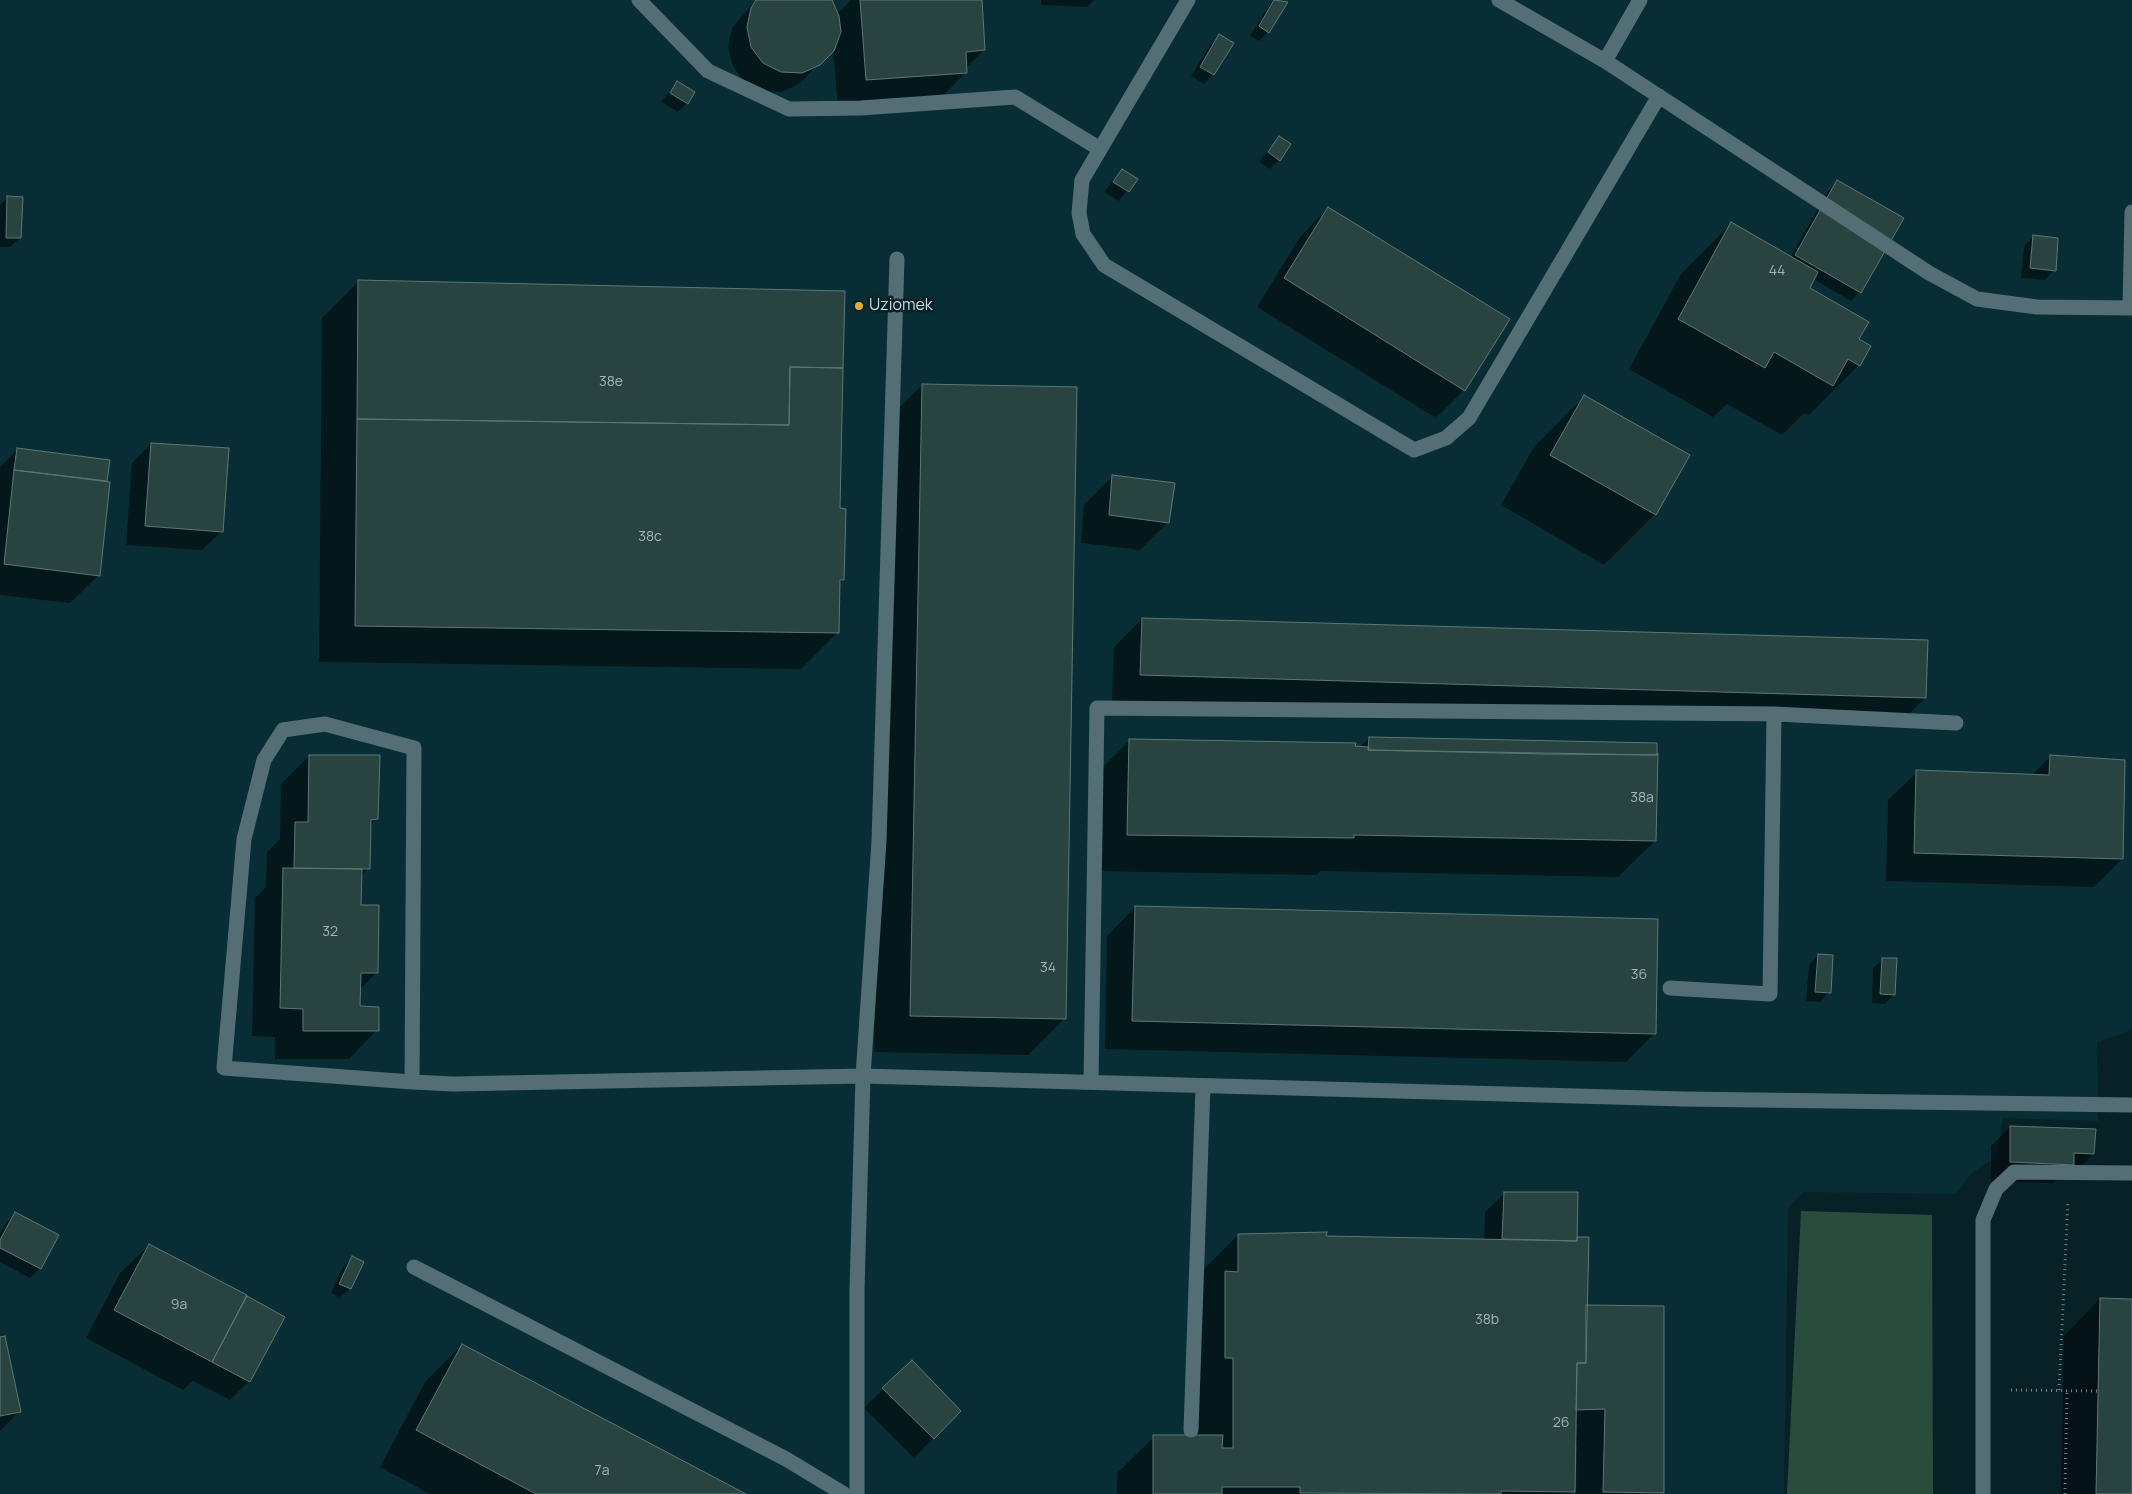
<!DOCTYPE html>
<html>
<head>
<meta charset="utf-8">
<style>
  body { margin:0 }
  canvas { display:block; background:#082127 }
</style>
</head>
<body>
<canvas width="2132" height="1494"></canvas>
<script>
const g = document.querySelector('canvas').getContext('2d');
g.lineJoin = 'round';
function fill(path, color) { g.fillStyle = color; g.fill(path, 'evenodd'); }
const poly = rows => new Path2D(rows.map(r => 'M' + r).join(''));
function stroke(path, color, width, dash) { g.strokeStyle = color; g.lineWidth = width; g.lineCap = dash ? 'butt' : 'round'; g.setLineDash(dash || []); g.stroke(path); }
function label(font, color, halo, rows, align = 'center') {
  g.font = font + ' Manrope,sans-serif'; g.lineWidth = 5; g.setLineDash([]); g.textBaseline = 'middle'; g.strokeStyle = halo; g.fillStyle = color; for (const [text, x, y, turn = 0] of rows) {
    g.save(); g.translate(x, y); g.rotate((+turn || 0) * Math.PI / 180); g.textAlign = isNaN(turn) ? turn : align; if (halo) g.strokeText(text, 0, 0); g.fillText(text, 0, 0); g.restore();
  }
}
fill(poly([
  [0,0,2132,0,2132,1030,2097,1042,2098,1121,2003,1118,1996,1160,1986,1163,1972,1173,1956,1194,1803,1192,1788,1208,1784,1494,0,1494]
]), '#092d35');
fill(poly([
  [1801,1211,1932,1215,1933,1494,1787,1494]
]), '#2a4c3d');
fill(poly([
  [756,0,830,0,837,14,851,0,981,0,984,50,966,68,966,72,938,101,838,108,833,49,799,84,781,92,762,91,744,82,733,66,728,47,732,28],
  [1041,0,1094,0,1087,7,1041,5],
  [1274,0,1286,3,1268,32,1259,41,1250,36,1268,7],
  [1220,36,1213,75,1204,84,1191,76,1210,45],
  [677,82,687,103,678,112,661,102],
  [1279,137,1279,160,1270,169,1259,162],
  [1122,170,1136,179,1119,201,1104,192],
  [1838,181,1860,292,1851,301,1813,279,1808,288,1858,339,1859,365,1809,415,1804,413,1782,435,1727,404,1713,417,1629,369,1681,274,1731,224,1790,258,1828,191],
  [8,197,20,238,10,247,0,247,0,205],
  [1328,208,1464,390,1436,418,1257,307,1300,237],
  [2033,237,2054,270,2045,280,2021,278,2024,246],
  [359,281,839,510,843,580,838,585,837,633,801,669,319,662,322,318],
  [922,385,1065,1018,1028,1055,874,1052,885,422],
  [1584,397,1688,456,1655,514,1604,565,1501,505,1534,447],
  [151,444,222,531,202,550,126,545,132,463],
  [17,450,106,481,99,575,70,603,0,595,0,467],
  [1113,476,1168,522,1140,550,1081,543,1084,505],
  [1142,619,1925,698,1897,726,1112,703,1114,647],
  [1369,738,1656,754,1654,756,1655,841,1618,877,1320,871,1317,875,1091,871,1093,777,1129,741,1359,748],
  [309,756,376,819,370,826,368,868,361,876,360,907,377,972,359,990,359,1007,377,1030,349,1059,275,1059,275,1037,252,1036,255,898,266,887,267,852,280,839,281,784],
  [2051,756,2122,859,2094,887,1886,881,1888,800,1917,772,2031,776],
  [1135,907,1655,1033,1626,1062,1105,1049,1107,936],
  [1818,955,1829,992,1820,1002,1806,1001,1809,965],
  [1883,959,1894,994,1885,1004,1872,1003,1873,968],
  [2010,1127,2093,1154,2074,1173,2064,1172,2053,1183,1991,1181,1991,1146],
  [1505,1193,1576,1240,1578,1238,1586,1306,1663,1492,1661,1494,1576,1494,1577,1446,1574,1446,1573,1492,1571,1494,1117,1494,1117,1473,1154,1437,1197,1437,1201,1272,1238,1235,1484,1240,1485,1212],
  [15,1213,40,1268,30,1278,0,1262,0,1233,6,1223],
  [149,1245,283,1317,249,1381,230,1400,193,1381,183,1390,86,1338,120,1273],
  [352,1258,350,1288,340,1298,331,1293,343,1267],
  [2100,1299,2132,1299,2132,1494,2061,1494,2064,1336],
  [0,1339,20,1411,0,1431],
  [462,1345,743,1494,430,1494,380,1467,425,1382],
  [912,1361,960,1411,914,1458,864,1408]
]), '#0007');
const building = poly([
  [756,0,832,0,839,16,841,32,834,51,820,65,802,73,781,72,763,63,751,47,747,27,751,8,756,0],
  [860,0,982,0,985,50,966,52,967,73,866,80,860,0],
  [1274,0,1288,2,1269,33,1259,26,1274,0],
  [1219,34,1234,43,1214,75,1200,67,1219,34],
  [677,81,695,92,688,104,670,93,677,81],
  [1279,136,1291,144,1280,161,1268,152,1279,136],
  [1122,169,1138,179,1129,192,1113,182,1122,169],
  [1837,180,1904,218,1861,293,1795,255,1837,180],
  [7,196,23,197,21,238,6,238,7,196],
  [1328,207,1510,319,1465,391,1284,278,1328,207],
  [1731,222,1818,272,1810,288,1869,322,1859,339,1871,346,1860,366,1848,359,1833,386,1774,352,1765,368,1678,319,1731,222],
  [2033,235,2058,238,2056,271,2030,268,2033,235],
  [358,280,845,291,843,368,790,367,789,425,357,419,358,280],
  [790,367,843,368,840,508,846,509,844,580,840,580,839,633,355,626,357,419,789,425,790,367],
  [922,384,1077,387,1066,1019,910,1016,922,384],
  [1584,395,1690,455,1656,515,1550,455,1584,395],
  [151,443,229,448,223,532,145,526,151,443],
  [17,448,110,460,107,481,14,470,17,448],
  [14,470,110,482,100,576,4,564,14,470],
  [1112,475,1175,483,1169,523,1109,515,1112,475],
  [1142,618,1928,640,1926,698,1140,675,1142,618],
  [1369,737,1657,743,1657,755,1368,750,1369,737],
  [1129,739,1356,743,1355,746,1369,747,1368,750,1547,754,1657,755,1658,753,1656,841,1354,835,1354,838,1127,835,1129,739],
  [309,755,380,755,378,819,371,820,370,869,294,868,295,822,308,822,309,755],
  [2050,755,2125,760,2123,859,1914,853,1916,770,2049,775,2050,755],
  [283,868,362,869,361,905,379,905,378,973,361,973,360,1006,379,1007,379,1031,303,1031,303,1009,280,1008,283,868],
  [1135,906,1658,919,1656,1034,1132,1021,1135,906],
  [1818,954,1833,955,1831,993,1815,992,1818,954],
  [1882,958,1897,958,1895,995,1880,994,1882,958],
  [2010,1126,2096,1129,2094,1154,2074,1153,2074,1165,2010,1162,2010,1126],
  [1504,1192,1578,1192,1577,1241,1502,1239,1504,1192],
  [15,1212,59,1235,41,1269,0,1248,0,1240,15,1212],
  [1327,1232,1326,1236,1577,1241,1577,1237,1589,1237,1586,1363,1577,1363,1575,1492,1501,1491,1501,1494,1300,1493,1300,1487,1222,1487,1222,1494,1153,1494,1153,1435,1223,1435,1222,1448,1233,1448,1233,1358,1225,1358,1225,1271,1238,1272,1238,1234,1327,1232],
  [149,1244,247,1295,212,1362,114,1310,149,1244],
  [352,1256,364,1262,351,1289,339,1284,352,1256],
  [247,1296,285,1317,250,1382,212,1362,247,1296],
  [2100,1298,2132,1299,2132,1494,2096,1494,2100,1298],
  [1586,1305,1664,1306,1664,1493,1603,1492,1605,1409,1576,1410,1577,1363,1586,1363,1586,1305],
  [5,1336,21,1412,0,1416,0,1337,5,1336],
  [462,1344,746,1494,536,1494,416,1430,462,1344],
  [912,1360,961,1411,934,1439,882,1388,912,1360]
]);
fill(building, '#294341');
stroke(building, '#5c7876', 1);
stroke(poly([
  [2011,1390,2098,1391],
  [2059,1390,2068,1201],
  [2065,1494,2067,1390]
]), '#6d8186', 3, [1, 4]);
stroke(poly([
  [639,0,708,71,789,109,861,108,1015,97,1100,149],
  [1188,0,1082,180,1079,213,1083,234,1104,265,1414,450,1446,438,1469,418,1659,96],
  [1499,0,1605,61,1929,273,1977,299,2037,307,2132,308],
  [1605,61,1640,0],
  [2130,308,2132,212],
  [1670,988,1770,994,1774,714],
  [412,1082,414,748,325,724,283,730,264,760,244,839,224,1068,412,1082,453,1084,863,1076,1683,1099,2132,1105],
  [1091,1082,1097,708,1774,714,1956,723],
  [414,1267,786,1459,844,1494],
  [1191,1430,1203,1086],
  [857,1494,857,1290,863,1076,879,841,897,259],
  [1983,1494,1983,1220,1996,1189,2014,1172,2132,1173]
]), '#546e75', 15);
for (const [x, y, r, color] of [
  [859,306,5,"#e0b034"]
]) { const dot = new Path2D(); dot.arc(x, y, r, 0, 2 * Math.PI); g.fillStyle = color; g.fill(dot); stroke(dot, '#082127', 2); }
label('14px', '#a3b4b7', null, [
  ["44",1777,271],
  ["38e",611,382],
  ["38c",650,537],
  ["38a",1642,798],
  ["32",330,932],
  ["34",1048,968],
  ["36",1639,975],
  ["9a",179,1305],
  ["38b",1487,1320],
  ["26",1561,1423],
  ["7a",602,1471]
]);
label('16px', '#ccdade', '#082127', [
  ["Uziomek",869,306]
], 'left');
</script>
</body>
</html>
